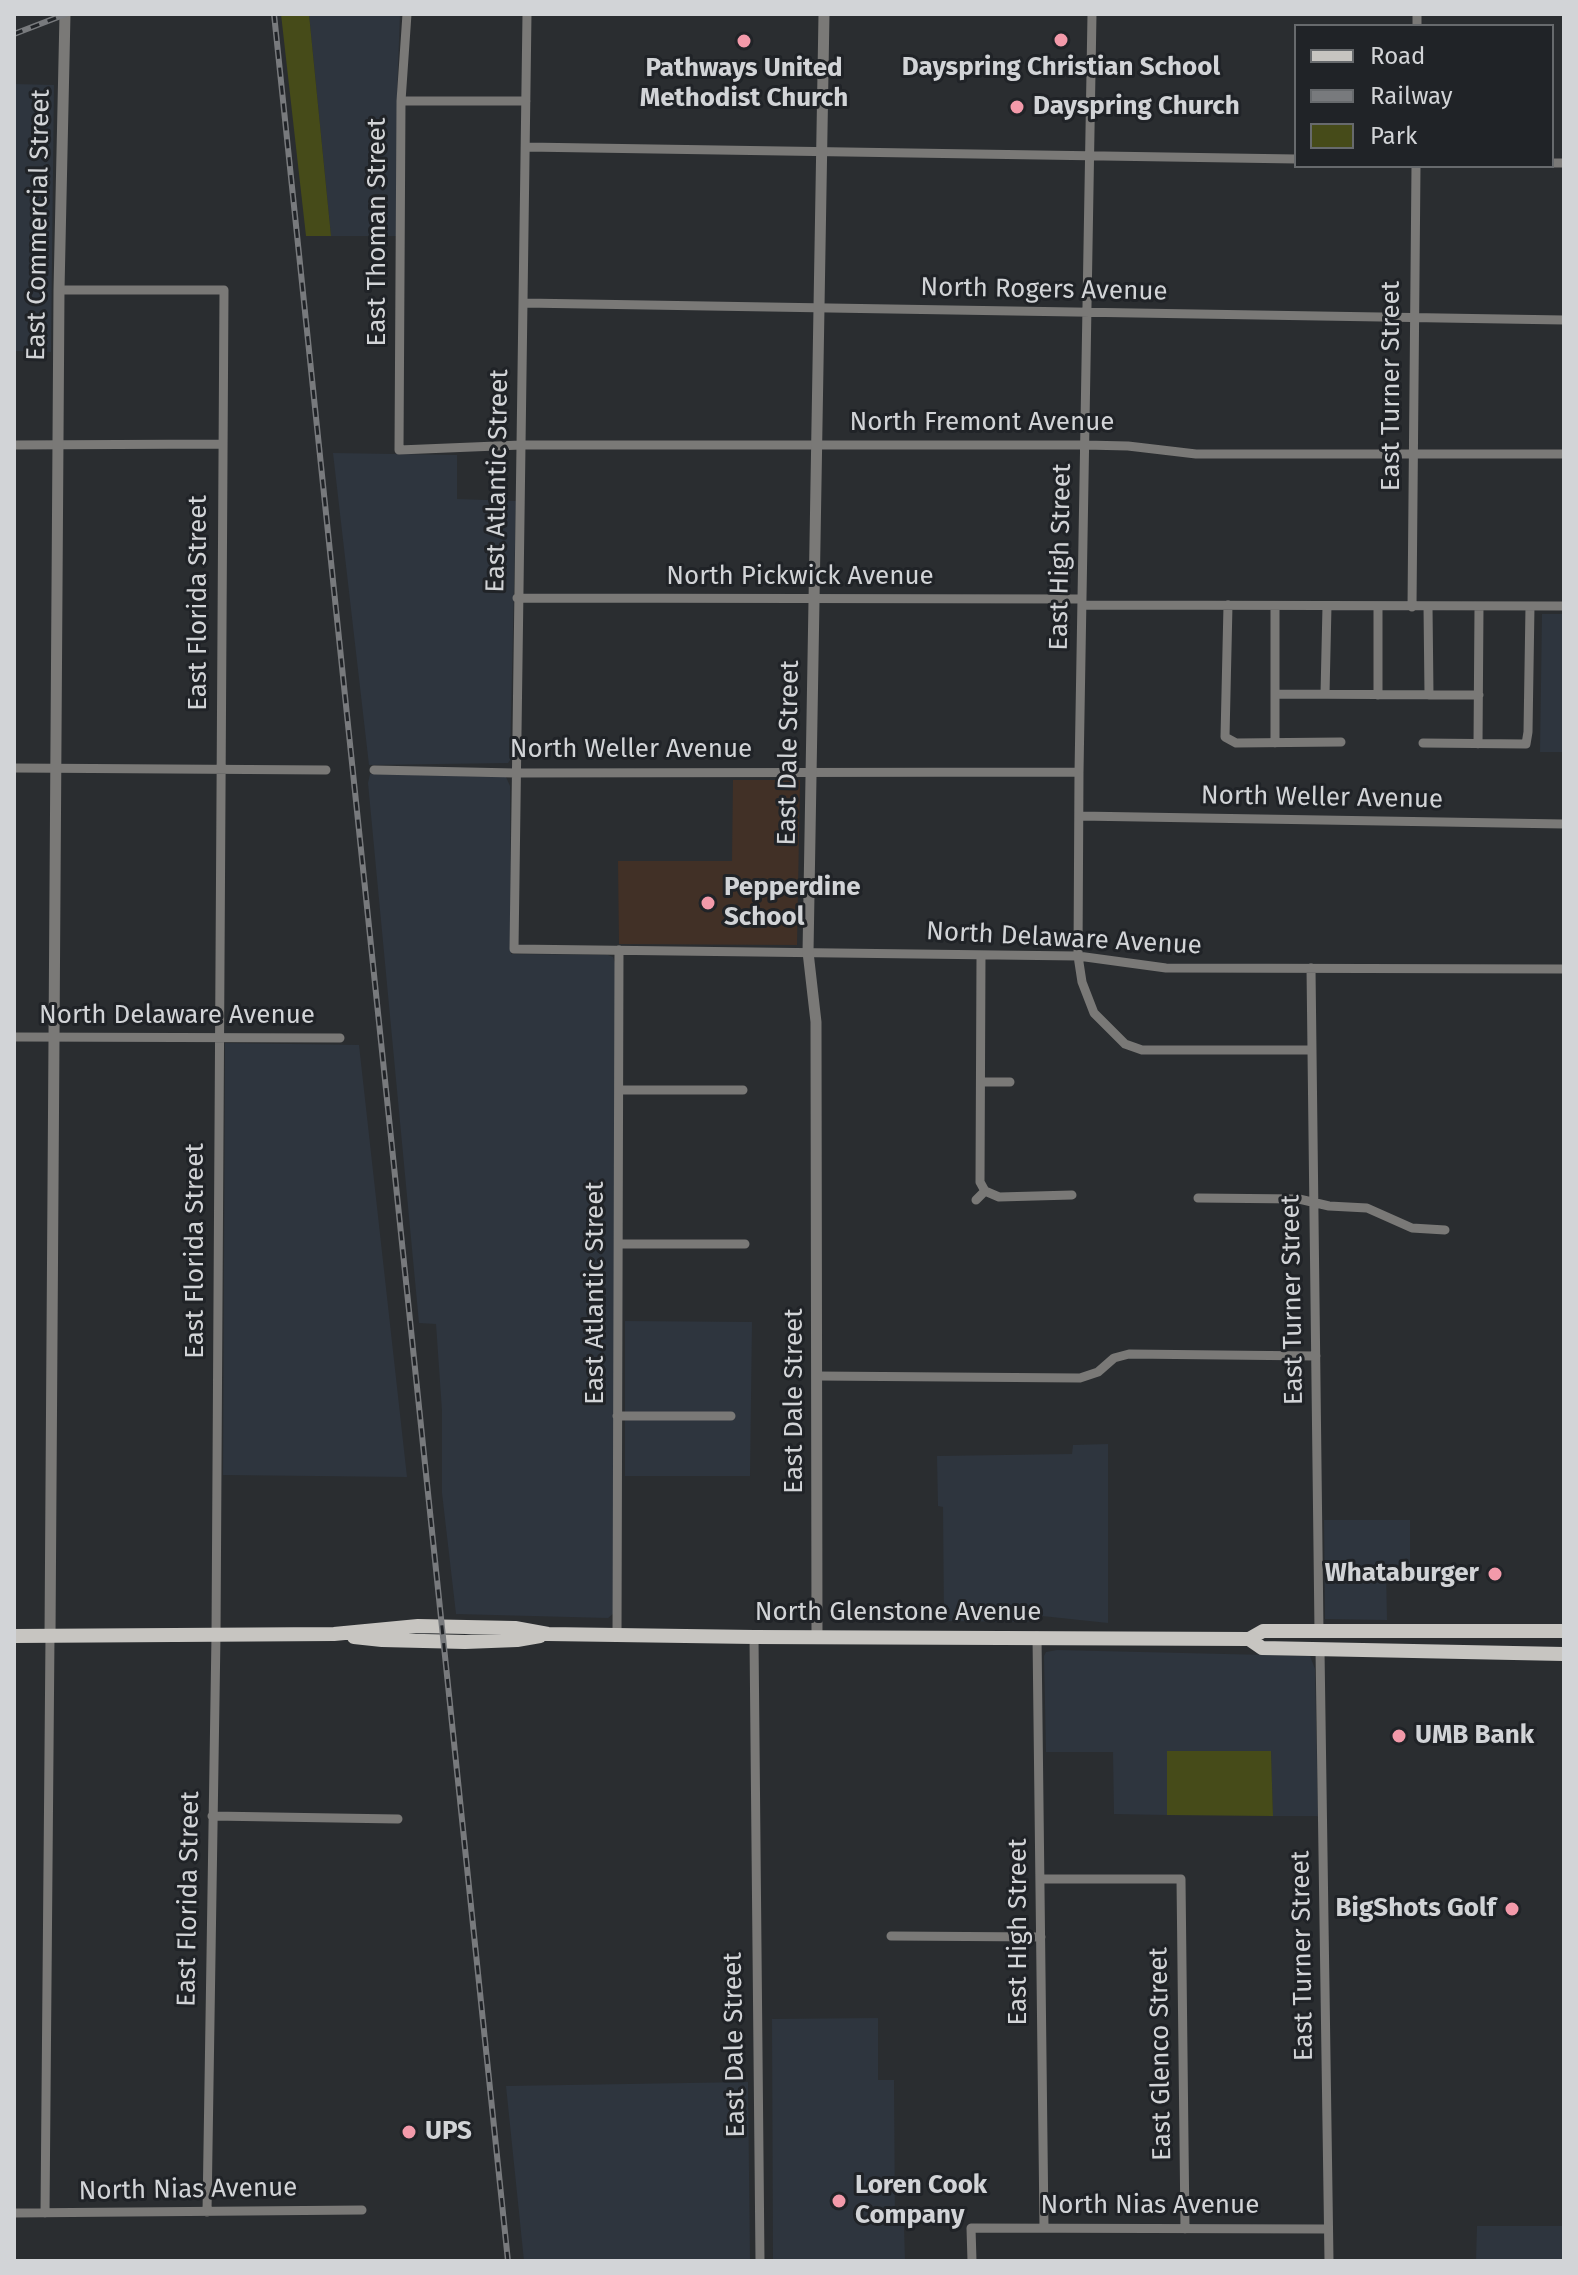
<!DOCTYPE html>
<html>
<head>
<meta charset="utf-8">
<style>
  body { margin:0 }
  #map { position:relative; width:1578px; height:2275px; overflow:hidden; background:#2a2d30; font-family:"Fira Sans",sans-serif }
  canvas { display:block }
  .frame { position:absolute; inset:0; border:16px solid #d2d4d7; pointer-events:none }
  .legend { position:absolute; left:1294px; top:24px; width:260px; height:144px; box-sizing:border-box; background:#202327; border:2px solid #676a6d; margin:0; padding:10px 14px; list-style:none; font-size:24px; color:#d2d4d7 }
  .legend li { display:flex; align-items:center; gap:16px; height:40px }
  .legend b { width:40px; border:2px solid #676a6d }
</style>
</head>
<body>
<div id="map">
<canvas width="1578" height="2275"></canvas>
<div class="frame"></div>
<ul class="legend">
<li><b style="height:10px;background:#c7c5c1"></b>Road</li>
<li><b style="height:10px;background:#787a7d"></b>Railway</li>
<li><b style="height:22px;background:#464b19"></b>Park</li>
</ul>
</div>
<script>
const g = document.querySelector('canvas').getContext('2d');
g.lineJoin = 'round';
function fill(path, color) { g.fillStyle = color; g.fill(path, 'evenodd'); }
const poly = rows => new Path2D(rows.map(r => 'M' + r).join(''));
function stroke(path, color, width, dash) { g.strokeStyle = color; g.lineWidth = width; g.lineCap = dash ? 'butt' : 'round'; g.setLineDash(dash || []); g.stroke(path); }
function label(font, color, halo, rows, align = 'center') {
  g.font = font + ' "Fira Sans",sans-serif'; g.lineWidth = 6; g.setLineDash([]); g.textBaseline = 'middle'; g.strokeStyle = halo; g.fillStyle = color; for (const [text, x, y, turn = 0] of rows) {
    g.save(); g.translate(x, y); g.rotate((+turn || 0) * Math.PI / 180); g.textAlign = isNaN(turn) ? turn : align; if (halo) g.strokeText(text, 0, 0); g.fillText(text, 0, 0); g.restore();
  }
}
fill(poly([
  [309,14,400,14,397,95,396,236,331,236],
  [14,84,54,85,51,352,14,351],
  [333,453,457,455,457,499,516,501,510,760,508,763,369,765],
  [1542,614,1564,614,1564,752,1540,752],
  [370,774,506,777,510,786,511,954,608,955,613,957,615,963,614,1613,608,1618,456,1614,442,1493,442,1411,436,1324,419,1323,368,783],
  [225,1043,359,1045,407,1477,223,1475],
  [625,1321,752,1322,750,1476,625,1476],
  [1108,1444,1108,1623,1042,1616,1027,1622,944,1621,943,1507,938,1506,937,1456,1072,1454,1073,1445],
  [1410,1520,1410,1568,1386,1569,1387,1620,1325,1619,1324,1520],
  [1057,1650,1310,1656,1315,1669,1318,1816,1273,1816,1271,1751,1167,1751,1167,1815,1114,1814,1113,1752,1046,1752,1044,1656,1046,1652],
  [878,2018,878,2080,894,2080,895,2225,904,2226,905,2261,773,2261,772,2019],
  [748,2082,750,2261,524,2261,506,2086],
  [1477,2226,1564,2226,1564,2261,1476,2261]
]), '#2e353e');
fill(poly([
  [733,780,800,780,797,945,619,944,618,861,732,861]
]), '#413026');
fill(poly([
  [281,14,309,14,331,236,306,236],
  [1167,1751,1271,1751,1273,1816,1167,1815]
]), '#464b19');
stroke(poly([
  [407,14,401,101,399,450,521,445,1085,445,1128,446,1196,454,1564,454],
  [527,14,514,949,1078,956,1166,968,1564,969],
  [1092,14,1079,772,1078,956,1082,982,1094,1013,1125,1044,1142,1050,1311,1050],
  [1417,26,1417,14],
  [401,101,526,101],
  [526,147,1296,159],
  [1552,163,1564,163],
  [59,290,224,290,216,1635,207,2212],
  [524,303,1564,320],
  [14,445,222,444],
  [517,598,1082,599],
  [1082,605,1564,606],
  [1228,605,1225,737,1236,743,1341,742],
  [1378,606,1378,695],
  [1428,606,1429,695],
  [1412,607,1416,166],
  [1275,694,1479,695],
  [1325,694,1327,606],
  [1275,743,1275,606],
  [1423,743,1526,744,1528,732,1530,606],
  [1478,744,1479,607],
  [14,768,326,770],
  [374,770,515,773,1079,772],
  [1079,816,1564,824],
  [981,955,980,1182,985,1191],
  [1311,968,1319,1631],
  [14,1037,340,1038],
  [982,1082,1010,1082],
  [619,1090,743,1090],
  [985,1191,999,1197,1072,1195],
  [1198,1198,1299,1199,1329,1206,1367,1208,1412,1228,1445,1230],
  [976,1200,985,1191],
  [620,1244,745,1244],
  [817,1376,1080,1378,1098,1372,1114,1358,1129,1354,1316,1356],
  [617,1416,731,1416],
  [617,1636,619,950],
  [1037,1636,1044,2227],
  [754,1637,760,2261],
  [1320,1650,1329,2261],
  [212,1816,398,1819],
  [1041,1879,1181,1879,1185,2229],
  [891,1936,1041,1937],
  [14,2213,362,2210],
  [45,2213,50,1636],
  [972,2261,971,2228,1328,2229]
]), '#7a7977', 9);
stroke(poly([
  [50,1636,59,290,65,14],
  [817,1636,816,1022,808,952,824,14]
]), '#7a7977', 11);
stroke(poly([
  [14,1636,334,1634,418,1626,515,1628,548,1634,754,1637,1249,1639,1263,1631,1564,1631],
  [354,1637,382,1640,465,1642,517,1640,540,1636],
  [1249,1639,1262,1648,1564,1654]
]), '#c7c5c1', 14);
const rail = poly([
  [274,14,508,2261],
  [14,34,66,14]
]);
stroke(rail, '#787a7d', 6);
stroke(rail, '#202327', 3, [9]);
for (const [x, y, r, color] of [
  [1061,40,8,"#f39aaa"],
  [744,41,8,"#f39aaa"],
  [1017,107,8,"#f39aaa"],
  [708,903,8,"#f39aaa"],
  [1495,1574,8,"#f39aaa"],
  [1399,1736,8,"#f39aaa"],
  [1512,1909,8,"#f39aaa"],
  [409,2132,8,"#f39aaa"],
  [839,2201,8,"#f39aaa"]
]) { const dot = new Path2D(); dot.arc(x, y, r, 0, 2 * Math.PI); g.fillStyle = color; g.fill(dot); stroke(dot, '#202327', 3); }
label('bold 26px', '#d2d4d7', '#202327', [
  ["Dayspring Christian School",1061,68,"center"],
  ["Pathways United",744,69,"center"],
  ["Methodist Church",744,99,"center"],
  ["Dayspring Church",1033,107],
  ["Pepperdine",724,888],
  ["School",724,918],
  ["Whataburger",1479,1574,"right"],
  ["UMB Bank",1415,1736],
  ["BigShots Golf",1496,1909,"right"],
  ["UPS",425,2132],
  ["Loren Cook",855,2186],
  ["Company",855,2216]
], 'left');
label('26px', '#d2d4d7', '#202327', [
  ["East Commercial Street",39,225,-89],
  ["East Thoman Street",378,232,-90],
  ["North Rogers Avenue",1044,290,1],
  ["East Turner Street",1392,386,-90],
  ["North Fremont Avenue",982,423],
  ["East Atlantic Street",498,481,-89],
  ["East High Street",1061,557,-89],
  ["North Pickwick Avenue",800,577],
  ["East Florida Street",199,603,-90],
  ["North Weller Avenue",631,750],
  ["East Dale Street",789,753,-89],
  ["North Weller Avenue",1322,798,1],
  ["North Delaware Avenue",1064,939,3],
  ["North Delaware Avenue",177,1016],
  ["East Florida Street",196,1251,-90],
  ["East Atlantic Street",596,1293,-90],
  ["East Turner Street",1293,1300,-91],
  ["East Dale Street",795,1401,-90],
  ["North Glenstone Avenue",898,1613],
  ["East Florida Street",189,1899,-89],
  ["East High Street",1019,1932,-90],
  ["East Turner Street",1303,1956,-91],
  ["East Dale Street",735,2045,-91],
  ["East Glenco Street",1161,2054,-91],
  ["North Nias Avenue",188,2190,-1],
  ["North Nias Avenue",1150,2206]
]);
</script>
</body>
</html>
